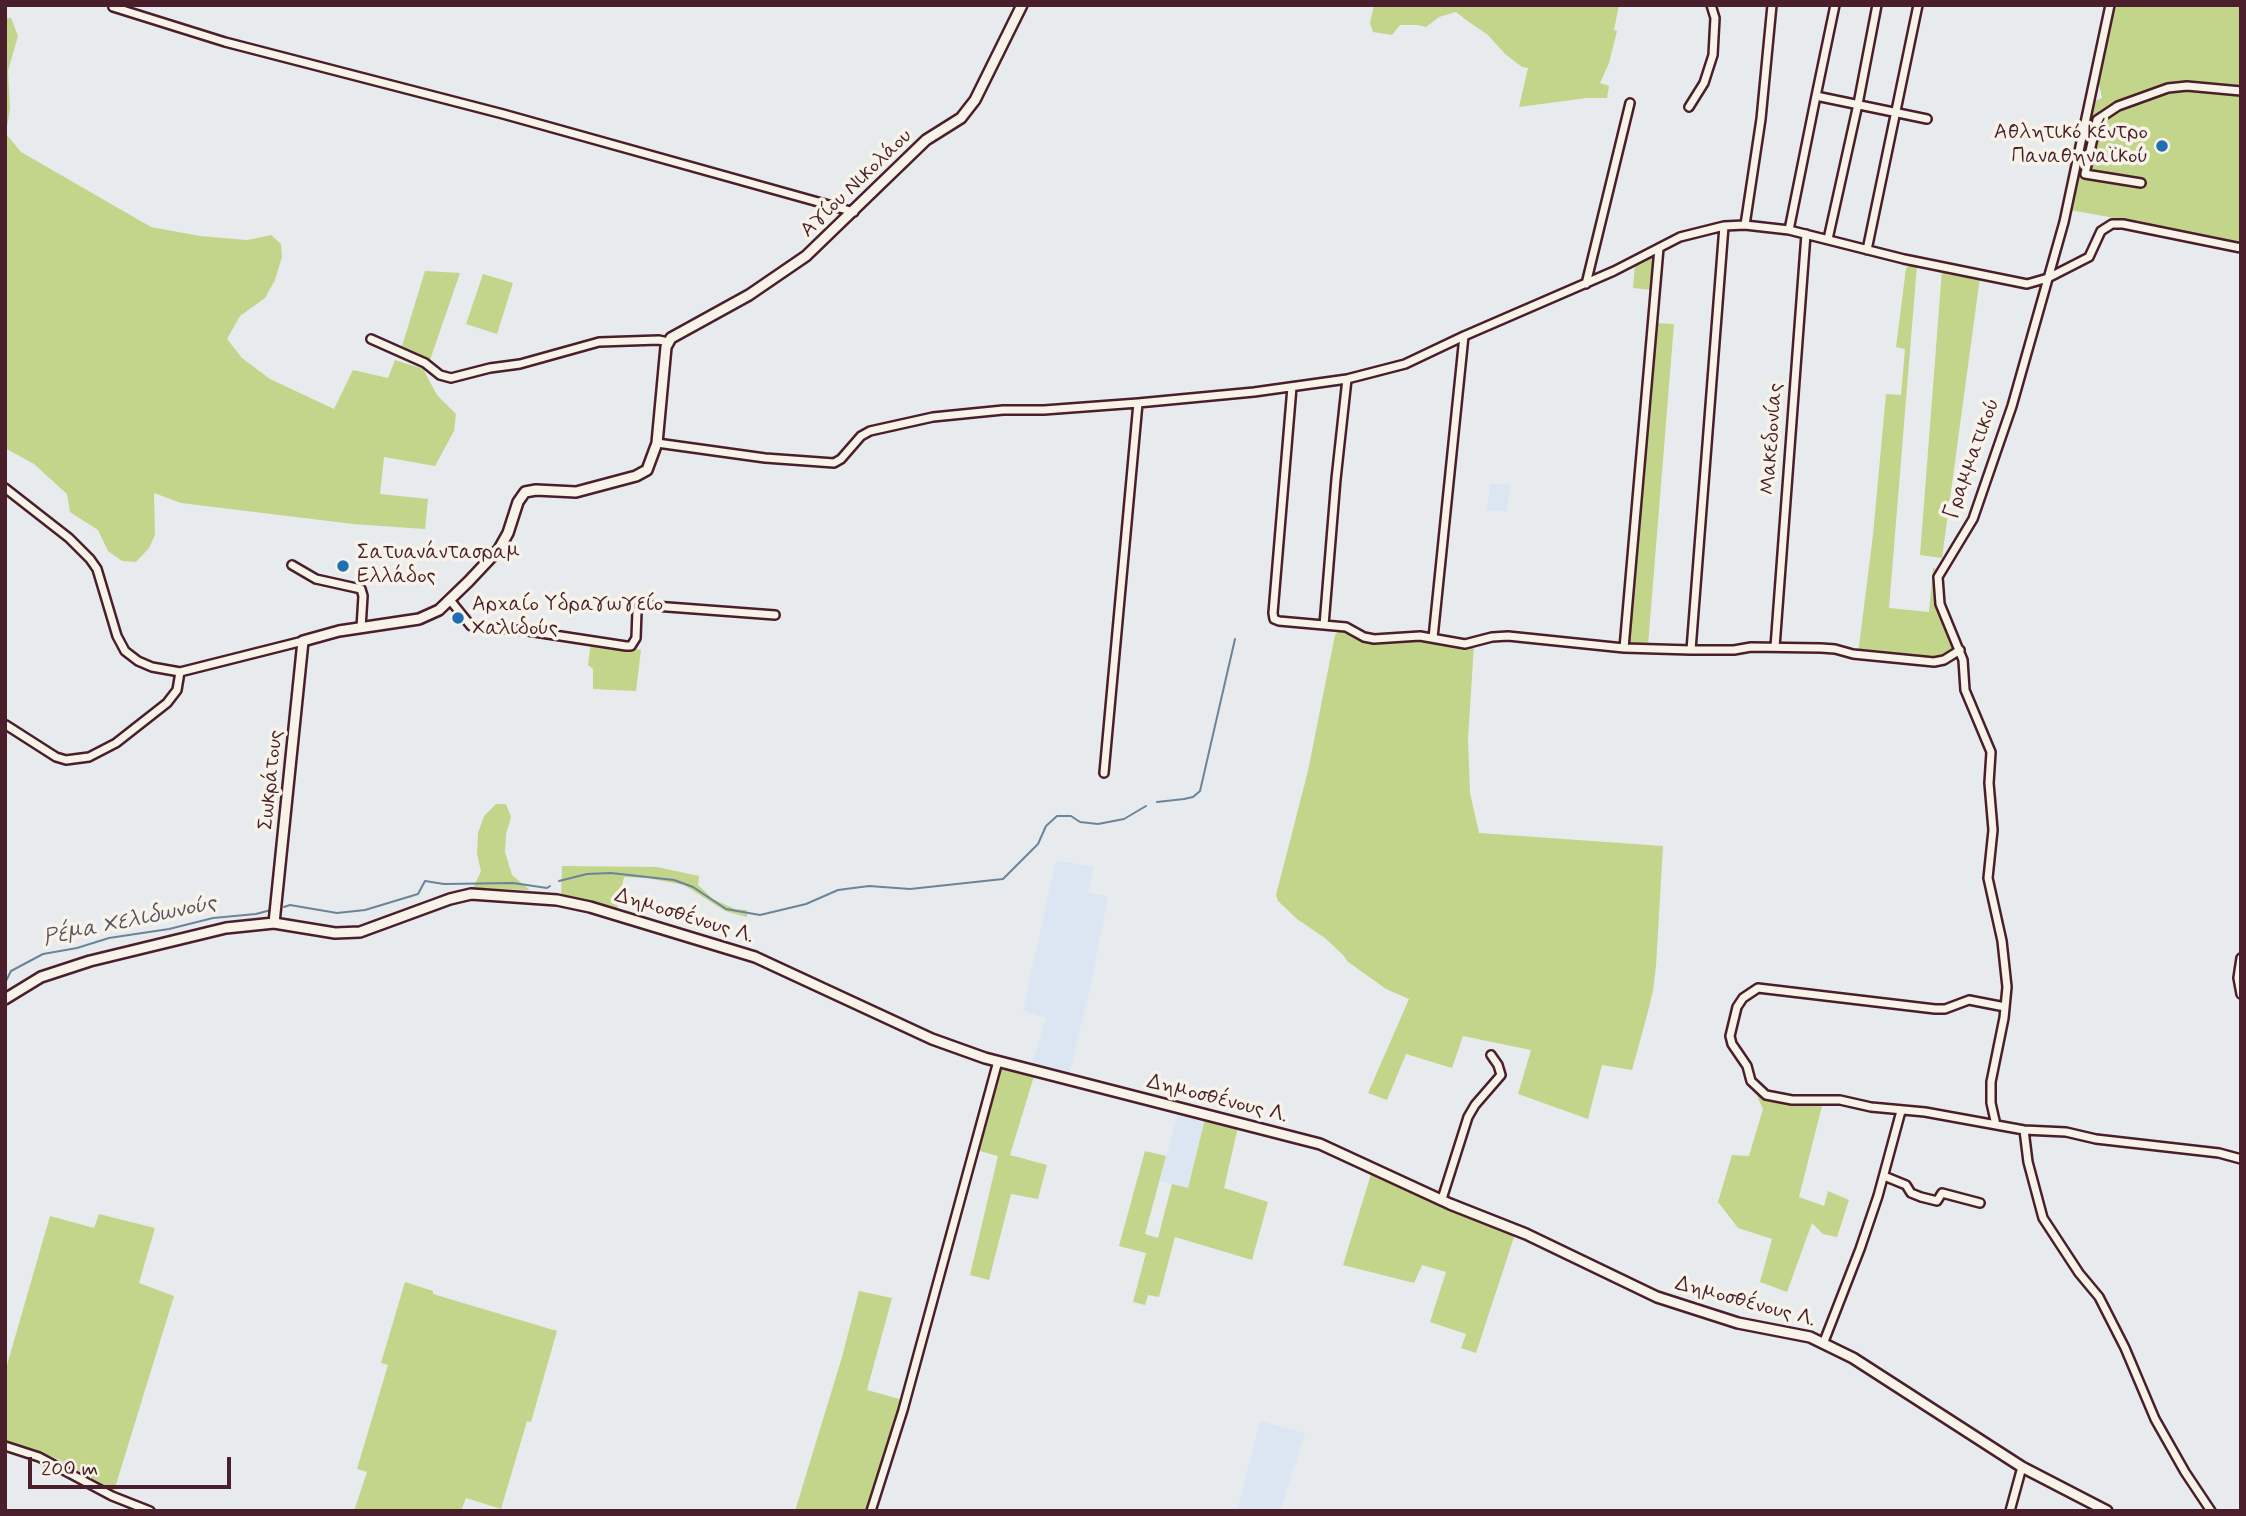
<!DOCTYPE html>
<html>
<head>
<meta charset="utf-8">
<style>
  body { margin:0 }
  #map { position:relative; width:2246px; height:1516px; overflow:hidden; background:#e7ebee; font-family:Mynerve,sans-serif }
  canvas { display:block }
  .frame { position:absolute; inset:0; border:7px solid #4a1f2b; pointer-events:none }
  .scale { position:absolute; left:28px; top:1457px; width:203px; height:32px; box-sizing:border-box; border:4px solid #4a1f2b; border-top:0; padding-left:9px; font-size:21px; line-height:24px; white-space:nowrap; color:#4a1f2b; -webkit-text-stroke:5px #f7f3e8; paint-order:stroke }
</style>
</head>
<body>
<div id="map">
<canvas width="2246" height="1516"></canvas>
<div class="frame"></div>
<div class="scale">200 m</div>
</div>
<script>
const g = document.querySelector('canvas').getContext('2d');
g.lineJoin = 'round';
function fill(path, color) { g.fillStyle = color; g.fill(path, 'evenodd'); }
const poly = rows => new Path2D(rows.map(r => 'M' + r).join(''));
function stroke(path, color, width, dash) { g.strokeStyle = color; g.lineWidth = width; g.lineCap = dash ? 'butt' : 'round'; g.setLineDash(dash || []); g.stroke(path); }
function label(font, color, halo, rows, align = 'center') {
  g.font = font + ' Mynerve,sans-serif'; g.lineWidth = 7; g.setLineDash([]); g.textBaseline = 'middle'; g.strokeStyle = halo; g.fillStyle = color; for (const [text, x, y, turn = 0] of rows) {
    g.save(); g.translate(x, y); g.rotate((+turn || 0) * Math.PI / 180); g.textAlign = isNaN(turn) ? turn : align; if (halo) g.strokeText(text, 0, 0); g.fillText(text, 0, 0); g.restore();
  }
}
fill(poly([
  [1490,484,1510,485,1507,512,1487,510],
  [1056,860,1094,867,1088,893,1108,896,1090,989,1069,1074,1032,1064,1046,1018,1023,1011],
  [1178,1112,1205,1119,1188,1188,1160,1181],
  [1260,1421,1305,1433,1280,1511,1237,1511]
]), '#dce5f2');
fill(poly([
  [1374,5,1619,5,1614,30,1617,31,1609,63,1600,83,1609,86,1607,98,1587,98,1519,107,1528,68,1522,67,1505,54,1488,35,1469,22,1456,12,1439,17,1426,27,1417,25,1400,25,1392,35,1373,32,1370,23],
  [2112,5,2241,5,2241,244,2126,220,2070,210,2092,102,2102,98,2099,84,2101,60],
  [5,18,11,18,18,36,8,71,10,108,6,134,21,152,151,227,200,236,247,240,271,235,281,244,282,257,275,280,265,298,240,316,227,339,242,358,270,379,334,409,353,370,388,378,395,360,423,369,437,395,456,414,454,431,435,466,384,457,380,494,428,499,425,529,353,524,181,503,154,493,155,535,149,548,136,562,122,561,108,551,98,530,70,512,67,494,34,464,5,448],
  [1651,256,1655,256,1652,290,1633,288,1635,264],
  [1911,264,1917,265,1889,608,1929,612,1933,568,1937,569,1935,591,1938,606,1954,647,1944,656,1935,659,1858,654,1873,535,1886,394,1901,395,1905,349,1896,347,1906,268],
  [1942,270,1980,277,1942,558,1920,555],
  [425,271,460,273,430,360,402,346],
  [483,274,513,283,497,334,466,324],
  [1655,323,1674,324,1648,645,1627,645],
  [1340,629,1359,636,1433,640,1456,647,1474,645,1468,739,1470,793,1479,833,1663,846,1656,966,1653,991,1646,1019,1632,1070,1602,1065,1588,1119,1518,1094,1531,1050,1463,1036,1452,1068,1406,1054,1387,1100,1368,1093,1409,999,1386,989,1347,961,1344,956,1325,938,1297,919,1278,901,1276,895,1308,771,1335,635],
  [591,642,641,650,636,691,593,689,593,669,588,665],
  [496,804,506,804,511,817,506,834,505,852,512,875,530,890,473,888,481,871,477,854,478,833,484,816],
  [562,866,657,867,699,876,698,885,713,899,735,909,747,910,747,917,725,911,684,885,647,878,624,877,617,909,561,896],
  [997,1068,1034,1076,1010,1155,1047,1165,1038,1199,1011,1194,989,1280,970,1275,998,1156,976,1150],
  [1756,1094,1768,1099,1795,1103,1823,1102,1799,1197,1824,1206,1828,1191,1849,1200,1837,1237,1823,1234,1812,1223,1787,1292,1760,1282,1772,1239,1738,1228,1718,1202,1732,1155,1749,1156,1763,1109],
  [1205,1119,1238,1127,1224,1188,1268,1202,1252,1260,1175,1237,1159,1297,1148,1295,1145,1305,1133,1302,1146,1253,1119,1246,1145,1151,1166,1156,1145,1234,1158,1238,1172,1184,1188,1188],
  [1372,1171,1515,1234,1476,1353,1461,1348,1466,1334,1430,1322,1446,1272,1422,1265,1414,1283,1343,1265],
  [99,1214,155,1228,139,1283,174,1296,114,1491,60,1460,5,1440,5,1372,50,1216,94,1228],
  [405,1282,433,1291,433,1294,557,1331,531,1422,527,1421,501,1509,466,1498,461,1511,354,1511,367,1472,357,1469,388,1365,381,1363],
  [859,1291,892,1298,867,1390,903,1400,867,1511,795,1511,842,1357]
]), '#c2d58a');
stroke(poly([
  [1157,802,1184,799,1193,797,1200,791,1235,639],
  [559,881,587,874,611,873,674,880,693,887,726,909,760,915,806,904,838,890,869,886,910,889,1003,879,1038,844,1046,826,1057,816,1071,816,1080,822,1098,824,1124,819,1146,806],
  [284,907,290,905,337,913,365,910,418,894,425,881,444,884,513,883,547,888,550,886],
  [5,983,11,971,43,954,77,948,109,938,169,929,213,918,256,914,271,910]
]), '#6b8499', 2);
const minor = poly([
  [113,7,225,42,503,114,854,212],
  [1816,96,1835,5],
  [1689,107,1704,83,1713,55,1715,18,1711,5],
  [2141,183,2085,174,2097,120,2118,106,2168,88,2187,86,2241,91],
  [1745,225,1761,119,1772,5],
  [1789,230,1816,96,1927,119],
  [1828,239,1858,104,1877,5],
  [1867,250,1918,5],
  [1586,284,1630,103],
  [371,339,425,363,440,375,451,378,490,368,520,364,599,342,659,340,668,342],
  [1292,387,1273,613,1274,619,1279,621,1346,627,1364,637,1374,639,1420,636,1465,644,1492,637,1508,636,1624,648,1691,650,1734,650,1751,647,1821,648,1835,649,1853,654,1934,662,1944,660,1960,650],
  [657,443,765,458,834,463,841,459,861,436,870,431,933,417,1003,410,1044,410,1138,403,1254,392,1347,379,1405,364,1464,336,1614,271,1680,237,1724,226,1745,225,1789,230,1904,259,2027,284,2048,278,2089,257,2101,231,2112,224,2123,224,2241,248],
  [5,488,69,538,90,559,97,569,117,636,125,651,138,661,152,667,180,672,303,641],
  [292,565,316,579,361,589,363,596,361,628],
  [450,600,471,626,528,631,626,646,631,646,636,638,637,611,641,605,775,615],
  [1324,625,1336,479,1347,379],
  [1433,638,1464,336],
  [1775,647,1806,234],
  [1624,648,1659,248],
  [1691,650,1724,226],
  [6,725,56,757,66,760,89,757,116,743,167,703,177,690,180,672],
  [1104,773,1138,403],
  [2241,958,2238,978,2241,994],
  [2005,1007,1969,1000,1945,1009,1935,1009,1758,988,1743,998,1737,1007,1730,1036,1732,1044,1747,1066,1751,1081,1766,1095,1792,1100,1840,1100,1871,1107,1925,1112,2024,1130,2066,1132,2096,1139,2219,1153,2241,1159],
  [1996,1125,1991,1103,1991,1082,2004,1018,2007,987,2002,941,1988,878,1993,830,1989,783,1991,752,1965,690,1963,660,1940,604,1938,577,1973,519,2012,406,2064,222,2110,5],
  [2024,1130,2028,1162,2043,1218,2079,1273,2099,1297,2125,1348,2155,1419,2185,1472,2211,1511],
  [1884,1176,1906,1185,1911,1193,1921,1197,1937,1201,1942,1193,1980,1203],
  [1442,1199,1468,1117,1475,1105,1501,1075,1498,1065,1491,1055],
  [1823,1344,1860,1249,1878,1196,1901,1111],
  [5,1446,39,1457,112,1496,150,1511],
  [871,1511,903,1410,998,1061],
  [2010,1511,2022,1467]
]);
const tertiary = poly([
  [274,923,303,641,339,631,419,619,439,610,469,581,499,549,508,533,518,502,525,492,536,490,576,492,636,476,647,470,657,443,666,347,671,338,749,295,806,256,926,140,961,118,975,100,1022,5],
  [5,999,41,977,90,961,226,928,274,923,335,933,360,932,450,899,471,894,557,900,590,907,755,957,932,1039,985,1058,1320,1144,1450,1204,1526,1234,1657,1297,1738,1323,1810,1337,1853,1358,2022,1467,2107,1511]
]);
stroke(minor, '#4a1f2b', 12);
stroke(tertiary, '#4a1f2b', 14);
stroke(minor, '#f7f3e8', 7);
stroke(tertiary, '#f7f3e8', 9);
for (const [x, y, r, color] of [
  [2162,146,7,"#1f6fb2"],
  [343,566,7,"#1f6fb2"],
  [458,618,7,"#1f6fb2"]
]) { const dot = new Path2D(); dot.arc(x, y, r, 0, 2 * Math.PI); g.fillStyle = color; g.fill(dot); stroke(dot, '#f7f3e8', 2.5); }
label('21px', '#4a1f2b', '#f7f3e8', [
  ["Αθλητικό κέντρο",2148,134,"right"],
  ["Παναθηναϊκού",2148,158,"right"],
  ["Σατυανάντασραμ",357,554],
  ["Ελλάδος",357,578],
  ["Αρχαίο Υδραγωγείο",472,606],
  ["Χαλιδούς",472,630]
], 'left');
label('21px', '#4a1f2b', '#f7f3e8', [
  ["Αγίου Νικολάου",857,184,-44],
  ["Μακεδονίας",1773,439,-86],
  ["Γραμματικού",1973,459,-70],
  ["Σωκράτους",272,780,-84],
  ["Δημοσθένους Λ.",684,917,17],
  ["Δημοσθένους Λ.",1217,1100,14],
  ["Δημοσθένους Λ.",1745,1303,15]
]);
label('italic 23px', '#5a5162', '#f7f3e8', [
  ["Ρέμα Χελιδωνούς",130,922,-12]
]);
</script>
</body>
</html>
